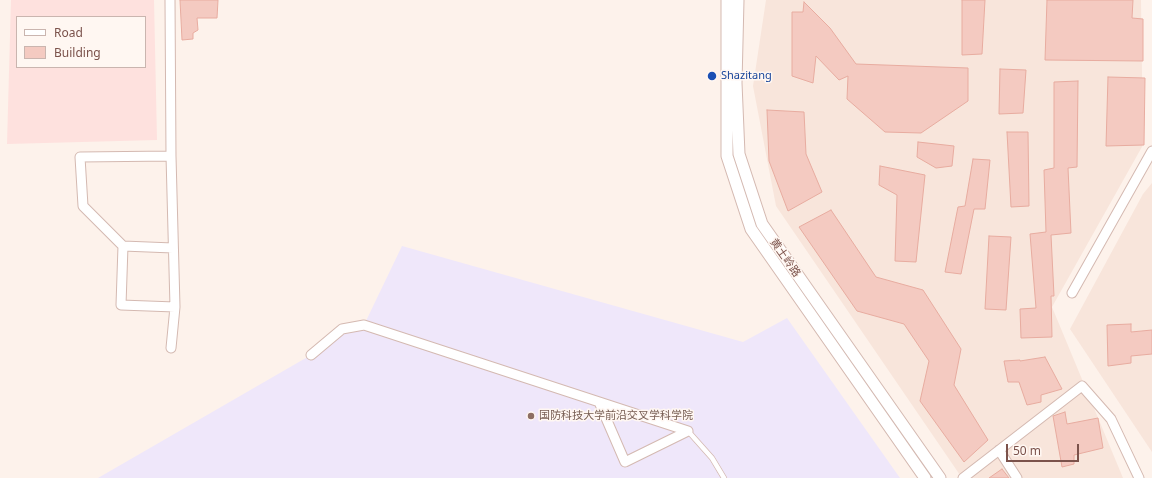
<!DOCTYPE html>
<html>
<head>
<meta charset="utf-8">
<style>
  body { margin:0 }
  #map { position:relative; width:1152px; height:478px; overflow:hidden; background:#fdf2eb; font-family:"Noto Sans",sans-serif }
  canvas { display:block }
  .legend { position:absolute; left:16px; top:16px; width:130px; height:52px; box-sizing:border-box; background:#fff7f2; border:1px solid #cab5af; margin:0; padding:5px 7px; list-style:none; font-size:12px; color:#7b524b }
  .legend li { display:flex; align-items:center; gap:8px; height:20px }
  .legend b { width:20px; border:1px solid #cab5af }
  .scale { position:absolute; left:1006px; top:444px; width:73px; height:18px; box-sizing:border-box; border:2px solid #7b524b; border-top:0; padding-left:5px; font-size:12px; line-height:14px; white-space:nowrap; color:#7b524b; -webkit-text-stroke:3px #fff7f2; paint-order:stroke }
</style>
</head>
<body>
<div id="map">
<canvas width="1152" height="478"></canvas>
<ul class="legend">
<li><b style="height:5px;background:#fff"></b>Road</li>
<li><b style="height:11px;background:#f4cac1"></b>Building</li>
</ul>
<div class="scale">50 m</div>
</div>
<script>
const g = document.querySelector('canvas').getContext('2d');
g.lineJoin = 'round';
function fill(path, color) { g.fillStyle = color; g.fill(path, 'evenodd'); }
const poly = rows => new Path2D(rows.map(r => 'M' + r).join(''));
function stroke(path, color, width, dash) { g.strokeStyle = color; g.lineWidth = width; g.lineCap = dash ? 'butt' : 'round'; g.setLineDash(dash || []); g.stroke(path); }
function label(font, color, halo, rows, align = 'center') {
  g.font = font + ' "Noto Sans","Noto Sans SC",sans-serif'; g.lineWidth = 3; g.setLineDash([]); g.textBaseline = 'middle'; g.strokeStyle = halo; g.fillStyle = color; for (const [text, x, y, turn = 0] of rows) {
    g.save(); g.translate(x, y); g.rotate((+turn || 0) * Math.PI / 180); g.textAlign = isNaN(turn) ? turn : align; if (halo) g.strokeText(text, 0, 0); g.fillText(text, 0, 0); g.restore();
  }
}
fill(poly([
  [766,0,1141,0,1143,145,1052,307,1123,478,962,478,776,206,753,86],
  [1152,183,1152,452,1070,329,1143,194]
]), '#f8e5db');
fill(poly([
  [11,0,154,0,157,140,7,144],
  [17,17,145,17,145,67,17,67]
]), '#fee1de');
fill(poly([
  [402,246,743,342,787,318,900,478,98,478,311,355,342,329,364,325]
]), '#efe7fa');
const building = poly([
  [180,0,218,0,217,18,197,18,198,30,193,33,193,39,182,40,180,0],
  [962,0,985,0,982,54,962,55,962,0],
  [1047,0,1133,0,1132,18,1143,19,1143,61,1045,60,1047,0],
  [804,2,830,28,856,64,968,68,968,101,921,133,885,132,847,99,848,76,839,80,816,56,813,83,792,76,792,12,803,12,804,2],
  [1000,69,1026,70,1023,113,999,114,1000,69],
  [1108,77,1145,78,1144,145,1106,146,1108,77],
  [1078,81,1077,167,1068,168,1071,233,1051,235,1054,296,1051,296,1052,337,1021,338,1020,309,1036,308,1030,234,1046,232,1044,170,1054,168,1054,82,1078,81],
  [767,110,804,112,806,154,822,192,788,211,769,161,767,110],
  [1007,132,1028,132,1029,206,1011,207,1007,132],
  [918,142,954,146,952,166,936,168,917,157,918,142],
  [973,159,990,160,985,209,974,209,961,274,945,272,958,207,965,206,973,159],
  [880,166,925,175,916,262,895,261,897,195,879,185,880,166],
  [831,210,876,277,923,290,961,349,954,385,988,440,964,462,920,401,929,361,904,324,857,311,799,227,831,210],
  [989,236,1011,237,1006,310,985,309,989,236],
  [1131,324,1131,332,1152,330,1152,354,1131,356,1131,363,1108,366,1107,325,1131,324],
  [1045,357,1062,389,1041,395,1041,402,1027,405,1019,382,1008,382,1004,361,1020,360,1020,361,1045,357],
  [1065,412,1067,424,1098,418,1103,448,1074,455,1074,464,1062,467,1053,416,1065,412],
  [1002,469,1009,478,989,478,1002,469]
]);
fill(building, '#f4cac1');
stroke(building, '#e8aca0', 1);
const service = poly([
  [688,431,712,458,724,478]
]);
const minor = poly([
  [170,0,171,156,175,307,171,348],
  [171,156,80,157,83,206,123,246,173,248],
  [123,246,121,305,175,307],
  [1072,293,1152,151],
  [311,355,342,329,364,325,688,431],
  [599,402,625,462,688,431],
  [999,450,1017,478],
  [963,478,1082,386,1111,419,1139,478]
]);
const tertiary = poly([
  [727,0,727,156,751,229,925,478],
  [738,0,736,83,739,154,762,224,940,478]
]);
stroke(service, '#d4b9b1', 6);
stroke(minor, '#d4b9b1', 11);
stroke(tertiary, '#d4b9b1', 13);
stroke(service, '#fff', 4.5);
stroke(minor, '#fff', 9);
stroke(tertiary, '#fff', 11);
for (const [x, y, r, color] of [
  [712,76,5,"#1a4fb4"],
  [531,416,4,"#8d6e63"]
]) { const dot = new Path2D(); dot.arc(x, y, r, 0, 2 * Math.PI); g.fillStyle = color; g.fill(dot); stroke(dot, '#fff7f2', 1.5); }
label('11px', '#164399', '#fff7f2', [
  ["Shazitang",721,76]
], 'left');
label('11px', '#7b524b', '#fff7f2', [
  ["黄土岭路",785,258,55]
]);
label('11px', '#785e54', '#fff7f2', [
  ["国防科技大学前沿交叉学科学院",539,416]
], 'left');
</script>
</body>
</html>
